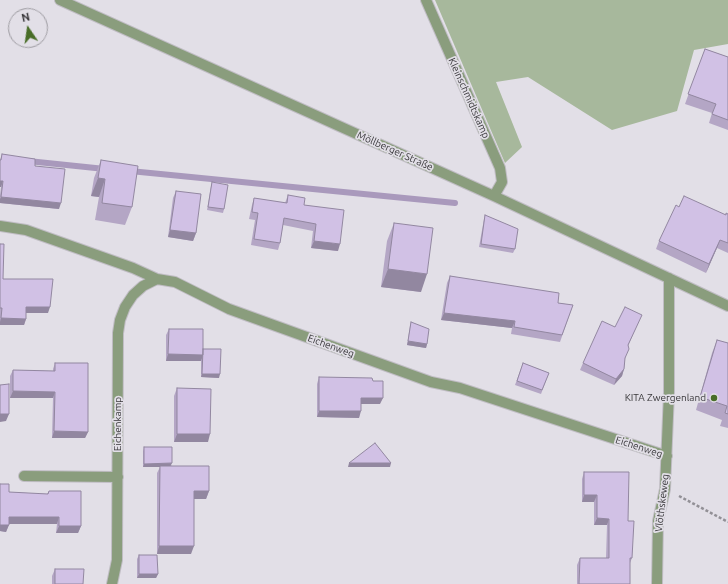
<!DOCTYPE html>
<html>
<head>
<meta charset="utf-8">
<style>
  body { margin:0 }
  #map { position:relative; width:728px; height:584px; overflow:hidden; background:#e2dfe7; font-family:Ubuntu,sans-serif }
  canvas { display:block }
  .north { position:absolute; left:8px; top:8px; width:40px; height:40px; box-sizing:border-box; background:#e2dfe7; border:1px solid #9e9ca2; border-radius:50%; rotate:347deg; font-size:11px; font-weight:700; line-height:16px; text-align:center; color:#38373a }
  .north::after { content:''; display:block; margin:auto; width:14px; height:18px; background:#486d27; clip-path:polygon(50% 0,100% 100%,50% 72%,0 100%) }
</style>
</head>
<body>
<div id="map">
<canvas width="728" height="584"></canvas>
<div class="north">N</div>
</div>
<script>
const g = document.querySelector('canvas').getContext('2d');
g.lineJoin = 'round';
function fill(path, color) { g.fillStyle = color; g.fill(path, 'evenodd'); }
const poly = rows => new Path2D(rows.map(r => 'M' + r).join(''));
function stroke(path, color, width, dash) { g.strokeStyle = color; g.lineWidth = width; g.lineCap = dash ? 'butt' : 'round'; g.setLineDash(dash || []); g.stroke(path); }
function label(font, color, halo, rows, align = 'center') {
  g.font = font + ' Ubuntu,sans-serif'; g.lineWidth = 3.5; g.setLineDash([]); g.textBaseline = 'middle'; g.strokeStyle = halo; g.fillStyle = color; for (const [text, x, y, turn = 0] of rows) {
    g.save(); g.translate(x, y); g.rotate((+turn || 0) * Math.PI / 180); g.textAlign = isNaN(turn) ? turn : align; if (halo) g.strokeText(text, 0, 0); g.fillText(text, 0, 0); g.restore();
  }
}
fill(poly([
  [435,0,728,0,728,44,694,50,677,111,612,130,528,77,496,82,522,147,505,163]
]), '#a7b89c');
stroke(poly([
  [28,161,105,169],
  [130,171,455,203]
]), '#a999bc', 6);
const minor = poly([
  [60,0,494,196,728,306],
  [426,0,500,168,502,182,494,196],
  [0,226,26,230,133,268,157,279,175,282,229,309,431,382,460,388,667,456],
  [24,476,118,477],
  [112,584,117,560,118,333,120,320,125,307,133,295,143,286,157,279],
  [657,584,658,521,665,489,669,392,669,278]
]);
stroke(minor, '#c0bdc4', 12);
stroke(poly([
  [679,496,728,522]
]), '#929096', 2.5, [3, 2]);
stroke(minor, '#8a9d7d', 10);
fill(poly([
  [705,49,728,57,728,130,709,123,712,113,685,104],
  [2,154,35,166,59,209,0,203,0,195,1,187,0,187,0,160],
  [101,160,132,207,125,225,95,220,99,197,91,196,94,178],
  [212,182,224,209,223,213,207,210,211,186],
  [176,191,196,233,193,241,168,237,173,198],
  [288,195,304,205,338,251,311,248,313,231,283,225,280,243,278,250,251,245,255,220,249,219,252,205,254,198,285,203],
  [679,207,726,215,728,214,728,253,717,248,706,273,656,249,659,241],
  [485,215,515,249,513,253,479,247,484,219],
  [394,223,421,292,381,287,387,241],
  [0,244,3,279,48,313,26,313,26,319,24,325,0,325],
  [450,276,558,303,573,305,560,342,511,334,512,328,441,320,447,283],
  [639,321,628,346,625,359,624,369,622,376,614,385,580,370,583,363,615,327],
  [411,322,427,344,426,348,407,345,410,326],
  [169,329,203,349,219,378,201,377,201,360,201,361,166,361,166,335],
  [717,340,728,343,728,428,720,426,722,420,696,410,712,353],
  [55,363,88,432,85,438,52,438,53,398,10,398,10,376,13,370,53,371,53,369],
  [523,363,549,373,541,394,515,385],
  [319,377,373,381,380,404,361,404,359,418,317,417,317,384],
  [177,388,208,442,174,442,174,396],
  [144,447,209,491,206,499,194,499,191,554,157,554,157,473,160,467,143,467,143,451],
  [584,472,628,521,632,558,630,563,630,584,577,584,577,565,580,558,606,558,607,525,594,525,594,502,582,502,582,479],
  [0,484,9,492,47,494,49,491,81,526,78,533,56,533,57,524,9,524,6,532,0,531],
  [139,555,158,574,156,578,137,578,137,559],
  [55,569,83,584,52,584,52,576]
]), '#b4a6c5');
fill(poly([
  [98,178,105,179,99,197,91,196],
  [0,181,3,181,1,187,0,187],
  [1,197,61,203,59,209,0,203,0,199],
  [170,230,196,233,193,241,168,237],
  [720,240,717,248,706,273,709,264],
  [314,241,340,244,338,251,311,248],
  [388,269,427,274,421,292,381,287],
  [26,307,50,307,48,313,24,313],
  [444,313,515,321,512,328,441,320],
  [1,318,26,319,24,325,0,325,0,322],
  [408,341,427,344,426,348,407,345],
  [168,354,203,355,201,361,166,361],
  [624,369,622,376,614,385,616,379],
  [202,374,220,374,219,378,201,377],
  [13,391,55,392,53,398,10,398],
  [361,398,383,398,380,404,359,404],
  [319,411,361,411,359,418,317,417],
  [0,414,9,414,6,421,0,422],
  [54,431,88,432,85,438,52,438],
  [177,434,210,434,208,442,174,442],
  [172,463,170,467,160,466,160,467,143,467,144,464],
  [349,463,391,463,390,467,348,467],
  [194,491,209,491,206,499,192,499],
  [584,495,597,495,594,502,582,502],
  [9,517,59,517,57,524,6,524],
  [597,518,609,519,607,525,594,525],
  [0,525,9,525,6,532,0,531],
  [59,526,81,526,78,533,56,533],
  [159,546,194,546,191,554,157,554],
  [139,574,158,574,156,578,137,578]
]), '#9287a0');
const building = poly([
  [705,49,728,57,728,120,712,114,716,104,688,94,705,49],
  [2,154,35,159,35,166,65,169,61,203,1,197,3,181,0,181,0,160,1,160,2,154],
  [101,160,138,166,132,207,102,203,105,179,98,178,101,160],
  [212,182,228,185,224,209,208,207,212,182],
  [176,191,201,194,196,233,170,230,176,191],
  [288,195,305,198,304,205,344,210,340,244,314,241,316,224,284,218,280,243,254,239,258,213,252,212,254,198,287,203,288,195],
  [684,196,726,215,726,213,728,214,728,243,720,240,709,264,659,241,676,205,679,207,684,196],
  [485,215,518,229,515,249,481,244,485,215],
  [394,223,433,228,427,274,388,269,394,223],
  [0,244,4,244,3,279,53,279,50,307,26,307,26,319,1,318,2,308,0,308,0,244],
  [450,276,559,293,558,303,573,305,562,335,514,327,515,321,444,313,450,276],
  [625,307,642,315,628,345,629,349,625,358,624,369,616,379,583,363,602,321,615,327,625,307],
  [411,322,429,329,427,344,408,341,411,322],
  [169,329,203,329,203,355,168,354,169,329],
  [717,340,728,343,728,414,725,413,727,406,700,397,717,340],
  [203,349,221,349,220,374,202,374,203,349],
  [55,363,88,363,88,432,54,431,55,392,13,391,13,370,55,371,55,363],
  [523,363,549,373,542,390,517,381,523,363],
  [319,377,372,378,373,381,383,381,383,398,361,398,361,411,319,411,319,377],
  [9,384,9,414,0,414,0,385,9,384],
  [177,388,211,389,210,434,177,434,177,388],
  [375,443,391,463,349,463,375,443],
  [144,447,172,447,172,463,144,464,144,447],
  [160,466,209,466,209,491,194,491,194,546,159,546,160,466],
  [584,472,629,472,628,521,634,521,632,558,630,558,630,584,579,584,580,558,609,558,609,519,597,518,597,495,584,495,584,472],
  [0,484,9,484,9,492,48,494,49,491,81,491,81,526,59,526,59,517,9,517,9,525,0,525,0,484],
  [139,555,157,555,158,574,139,574,139,555],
  [55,569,84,569,83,584,55,584,55,569]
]);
fill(building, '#d1c1e5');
stroke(building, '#9287a0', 1);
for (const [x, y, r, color] of [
  [714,398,4,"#486d27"]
]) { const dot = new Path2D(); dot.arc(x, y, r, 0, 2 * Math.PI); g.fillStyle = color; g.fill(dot); stroke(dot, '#e2dfe7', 1.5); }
label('10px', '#38373a', '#e2dfe7', [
  ["Kleinschmidtskamp",469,98,66],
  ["Möllberger Straße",395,151,24],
  ["Eichenweg",331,346,20],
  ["Eichenkamp",118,424,-90],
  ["Eichenweg",639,447,18],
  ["Vlöthskeweg",662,503,-83]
]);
label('10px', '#38373a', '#e2dfe7', [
  ["KITA Zwergenland",706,398]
], 'right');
</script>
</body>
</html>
